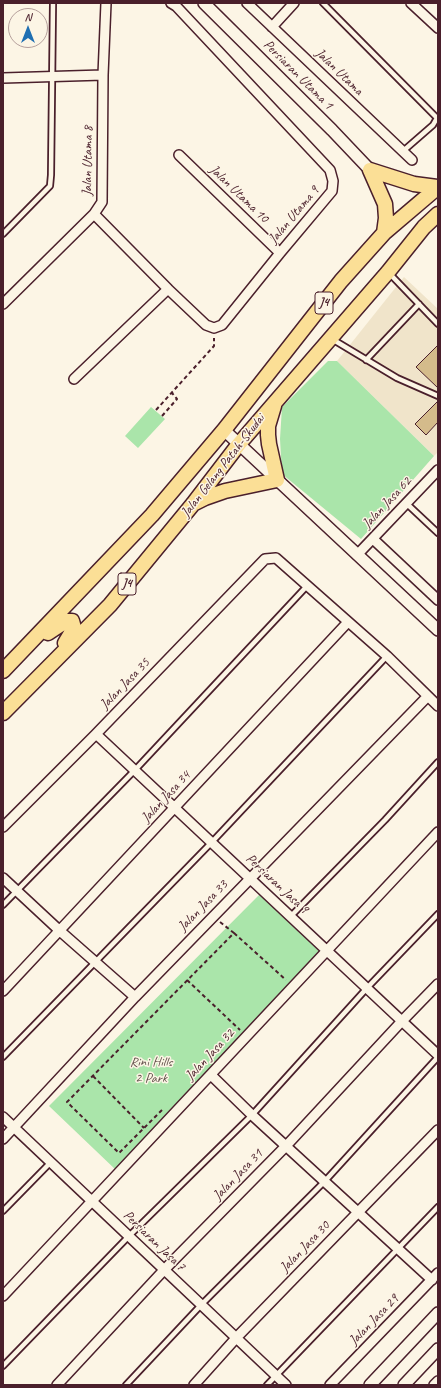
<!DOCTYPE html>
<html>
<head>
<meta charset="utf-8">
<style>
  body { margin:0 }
  #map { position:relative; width:441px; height:1388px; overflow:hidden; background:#fcf5e5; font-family:Caveat,sans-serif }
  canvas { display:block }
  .frame { position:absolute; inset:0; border:4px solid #4a1f2b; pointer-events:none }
  .north { position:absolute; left:8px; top:8px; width:40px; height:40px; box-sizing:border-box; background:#fcf5e5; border:1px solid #b59f9b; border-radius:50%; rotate:0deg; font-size:11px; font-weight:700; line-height:16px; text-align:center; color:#4a1f2b }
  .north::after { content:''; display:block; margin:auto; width:14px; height:18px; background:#1f6fb2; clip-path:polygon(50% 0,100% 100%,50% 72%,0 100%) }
</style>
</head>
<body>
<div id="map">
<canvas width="441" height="1388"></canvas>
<div class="frame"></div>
<div class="north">N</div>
</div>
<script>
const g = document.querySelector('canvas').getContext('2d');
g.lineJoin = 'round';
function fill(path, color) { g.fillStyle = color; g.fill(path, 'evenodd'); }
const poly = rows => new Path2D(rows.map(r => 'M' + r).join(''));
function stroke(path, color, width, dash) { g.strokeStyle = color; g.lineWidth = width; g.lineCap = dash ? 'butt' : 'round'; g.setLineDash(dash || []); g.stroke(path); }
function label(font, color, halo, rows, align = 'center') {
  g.font = font + ' Caveat,sans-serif'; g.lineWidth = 3; g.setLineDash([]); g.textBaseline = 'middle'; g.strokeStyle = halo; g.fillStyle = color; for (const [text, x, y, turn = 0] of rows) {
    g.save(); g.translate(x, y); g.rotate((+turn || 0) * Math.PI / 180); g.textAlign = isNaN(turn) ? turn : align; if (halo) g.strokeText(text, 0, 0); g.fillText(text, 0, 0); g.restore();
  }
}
fill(poly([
  [404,277,438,309,438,452,434,456,337,361]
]), '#f0e4ca');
fill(poly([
  [328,361,337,361,434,456,361,539,282,474,280,439,282,407],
  [151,407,165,419,138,448,125,436],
  [261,893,328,956,117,1171,49,1106]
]), '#aae5aa');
const building = poly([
  [438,345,438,388,416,367,438,345],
  [438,401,438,422,426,435,415,424,438,401]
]);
fill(building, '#d4bb8b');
stroke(building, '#4a1f2b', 1);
const service = poly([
  [323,3,437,118,433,125,402,152],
  [3,234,50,186,51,175,53,3],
  [389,273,438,324],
  [332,339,397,378,438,396],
  [366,360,419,304],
  [406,503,438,533],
  [3,905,135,770,307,586],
  [291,916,385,820,438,762],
  [3,1057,212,842,387,656],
  [3,1211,50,1163],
  [3,1366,129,1236,252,1115,367,988,438,914],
  [126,1385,202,1304,325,1181,438,1057],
  [267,1385,438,1207]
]);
const minor = poly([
  [247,3,412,160],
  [411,3,438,28],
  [272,27,294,3],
  [3,78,103,75],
  [179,155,280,253],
  [94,214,168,289,206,325,214,328,222,325,280,253,332,191,333,181,330,170,176,6,171,3],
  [3,304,94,214,102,202,103,75,106,3],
  [74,379,168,289],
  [373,539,438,600],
  [357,555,438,470],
  [96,734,438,1055],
  [3,827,96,734,265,559,276,558,387,656,438,706],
  [3,878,60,931,135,997],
  [3,991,348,622],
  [211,1075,252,1115,432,1280],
  [3,1117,286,1385],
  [3,1139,135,997,427,697],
  [3,1296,438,832],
  [57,1385,164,1270,286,1146,402,1021,438,984],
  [194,1385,237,1337,438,1130],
  [330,1385,438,1273],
  [434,1385,438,1381]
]);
const tertiary = poly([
  [204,3,332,130,370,170],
  [224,430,438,630],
  [370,1385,438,1313],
  [404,1385,438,1349]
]);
const primary = poly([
  [370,170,414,184,437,187],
  [370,170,385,204,386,218,384,233],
  [195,503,205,498,225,491,277,480,269,444,268,435,268,426,274,406],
  [48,633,66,621,72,621,74,628,65,643],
  [3,671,152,515,224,430,341,281,384,233,438,187],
  [3,713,110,605,193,504,239,444,388,272,424,227,438,214]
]);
stroke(service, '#4a1f2b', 8);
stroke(minor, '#4a1f2b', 12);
stroke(tertiary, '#4a1f2b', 14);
stroke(primary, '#4a1f2b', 17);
stroke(poly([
  [156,410,214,346,214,338],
  [162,416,177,399,172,393],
  [234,933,286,980],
  [187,980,240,1030],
  [93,1076,144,1128],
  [162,1110,119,1153,67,1102,234,933,220,922]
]), '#4a1f2b', 2, [4, 3]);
stroke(service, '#fcf5e5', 4.5);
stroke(minor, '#fcf5e5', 9);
stroke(tertiary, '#fcf5e5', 11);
stroke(primary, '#fbdf96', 14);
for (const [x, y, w] of [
  [324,303,18],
  [127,584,18]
]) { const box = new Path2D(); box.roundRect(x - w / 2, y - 11, w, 22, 3); g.fillStyle = '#fcf5e5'; g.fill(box); stroke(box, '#4a1f2b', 1); }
label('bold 13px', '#4a1f2b', null, [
  ["J4",324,303],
  ["J4",127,584]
]);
label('14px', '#4a1f2b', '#fcf5e5', [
  ["Jalan Utama",339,72,44],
  ["Persiaran Utama 1",298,75,45],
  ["Jalan Utama 8",88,161,-89],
  ["Jalan Utama 10",239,194,44],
  ["Jalan Utama 9",294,215,-50],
  ["Jalan Gelang Patah-Skudai",223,466,-52],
  ["Jalan Jasa 62",387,503,-47],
  ["Jalan Jasa 35",125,684,-46],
  ["Jalan Jasa 34",166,797,-47],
  ["Persiaran Jasa 9",277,884,43],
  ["Jalan Jasa 33",203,906,-46],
  ["Jalan Jasa 32",210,1055,-47],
  ["Jalan Jasa 31",238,1175,-46],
  ["Persiaran Jasa 7",154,1241,44],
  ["Jalan Jasa 30",305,1247,-46],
  ["Jalan Jasa 29",374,1320,-46]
]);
label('14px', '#62504b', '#fcf5e5', [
  ["Rini Hills",151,1062],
  ["2 Park",151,1078]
]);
</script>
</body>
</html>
